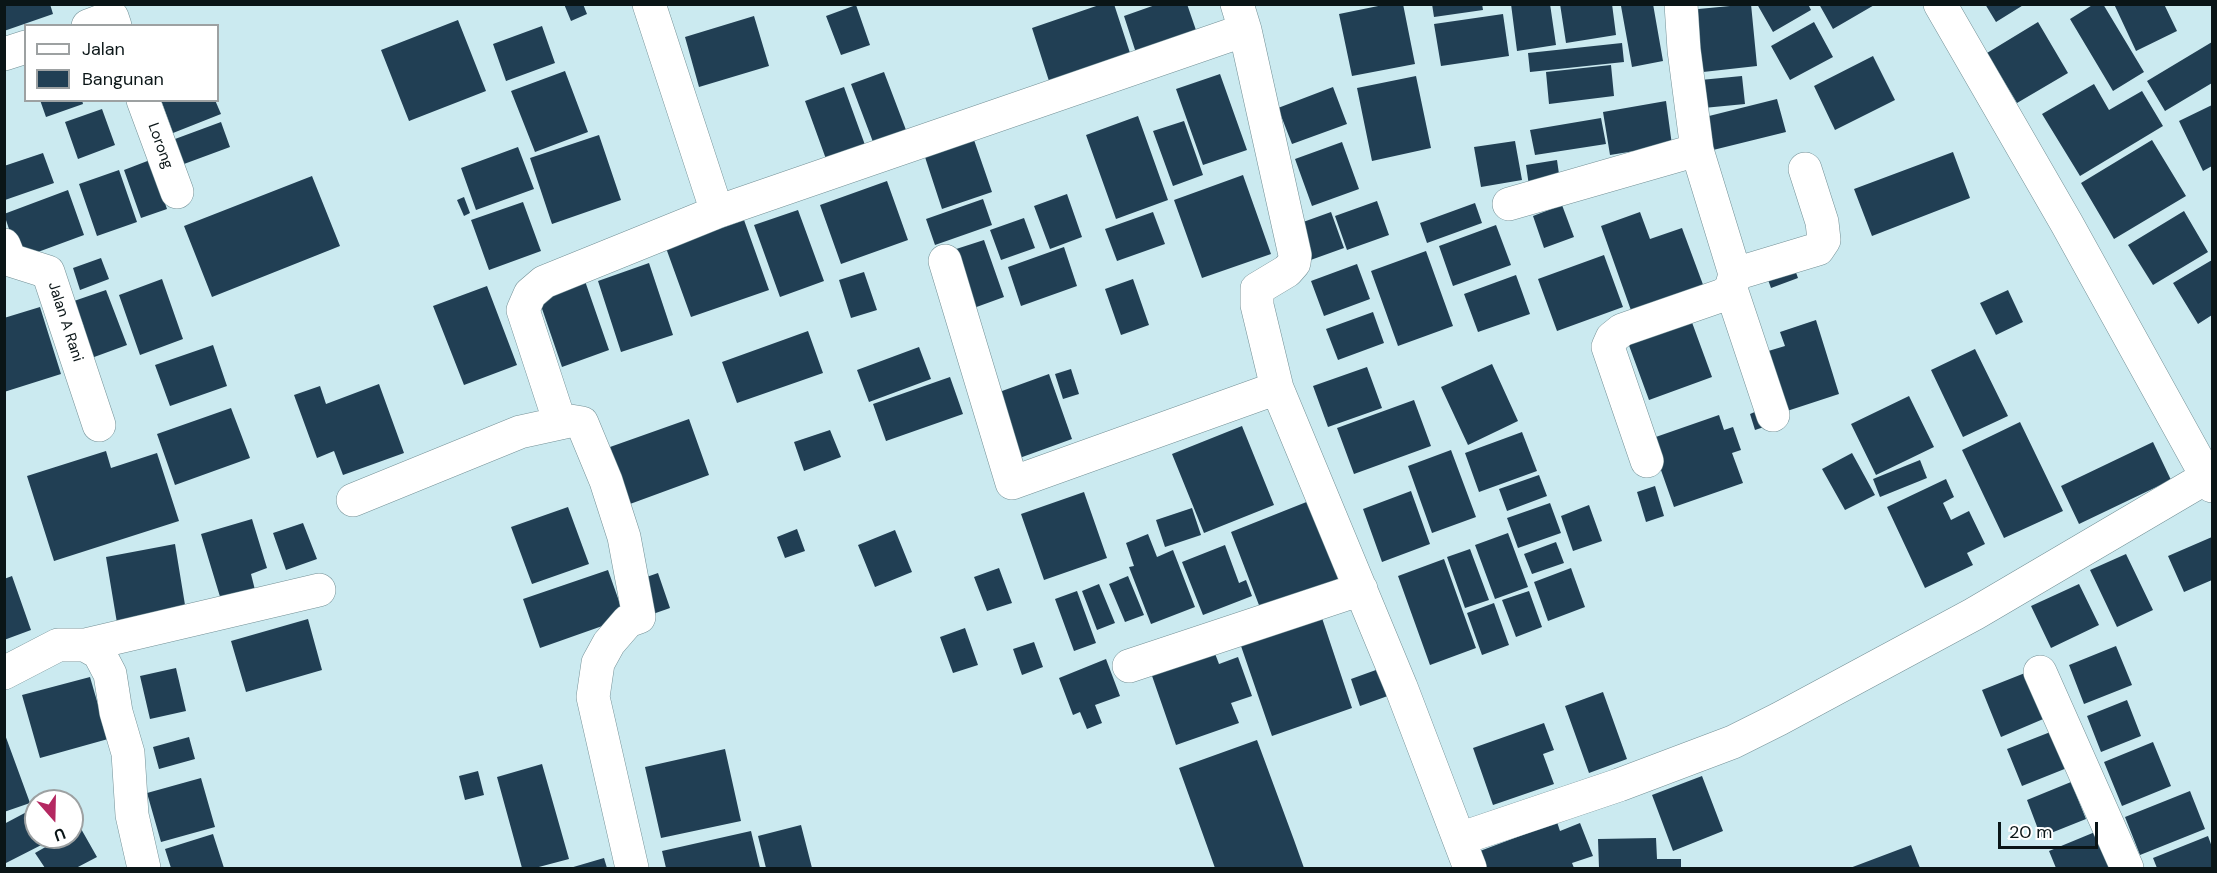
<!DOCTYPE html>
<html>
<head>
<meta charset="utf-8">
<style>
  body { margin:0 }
  #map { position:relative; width:2217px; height:873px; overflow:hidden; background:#cbeaf0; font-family:"DM Sans",sans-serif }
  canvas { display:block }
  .frame { position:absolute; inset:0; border:6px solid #0a1517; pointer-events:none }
  .legend { position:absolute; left:24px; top:24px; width:195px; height:78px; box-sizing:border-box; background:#fff; border:2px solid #9da1a2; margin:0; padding:8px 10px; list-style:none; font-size:18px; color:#0a1517 }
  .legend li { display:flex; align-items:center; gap:12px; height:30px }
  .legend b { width:30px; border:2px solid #9da1a2 }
  .north { position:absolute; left:24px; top:789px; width:60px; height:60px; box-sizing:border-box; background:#fff; border:2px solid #9da1a2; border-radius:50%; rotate:160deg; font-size:16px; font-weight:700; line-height:24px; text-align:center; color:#0a1517 }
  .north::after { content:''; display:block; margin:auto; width:21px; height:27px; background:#b42861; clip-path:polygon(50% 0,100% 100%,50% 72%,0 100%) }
  .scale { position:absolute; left:1998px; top:822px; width:100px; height:27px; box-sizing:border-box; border:3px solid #0a1517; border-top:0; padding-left:8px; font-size:18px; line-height:21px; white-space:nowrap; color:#0a1517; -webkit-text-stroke:4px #fff; paint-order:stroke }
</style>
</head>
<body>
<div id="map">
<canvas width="2217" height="873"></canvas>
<div class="frame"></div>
<ul class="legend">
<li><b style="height:8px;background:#fff"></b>Jalan</li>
<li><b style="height:16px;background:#213f54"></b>Bangunan</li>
</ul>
<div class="north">U</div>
<div class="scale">20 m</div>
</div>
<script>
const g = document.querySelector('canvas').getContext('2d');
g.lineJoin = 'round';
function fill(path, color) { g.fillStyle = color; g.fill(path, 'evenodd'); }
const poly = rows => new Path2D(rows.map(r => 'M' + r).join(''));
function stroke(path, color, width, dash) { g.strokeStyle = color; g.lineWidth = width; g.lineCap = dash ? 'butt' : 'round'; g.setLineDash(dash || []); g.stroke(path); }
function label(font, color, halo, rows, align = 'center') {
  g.font = font + ' "DM Sans",sans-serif'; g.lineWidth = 6; g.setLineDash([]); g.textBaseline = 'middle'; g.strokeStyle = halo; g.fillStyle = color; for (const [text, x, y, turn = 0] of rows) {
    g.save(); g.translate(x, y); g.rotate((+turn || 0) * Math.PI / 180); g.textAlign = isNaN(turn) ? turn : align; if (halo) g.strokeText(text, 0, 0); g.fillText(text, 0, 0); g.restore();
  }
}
fill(poly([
  [4,4,50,4,53,14,4,31],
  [564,4,583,4,587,14,571,21],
  [1102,4,1114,4,1130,53,1049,81,1032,28],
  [1158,4,1187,4,1198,36,1137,56,1124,16],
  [1388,4,1403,4,1415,64,1352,76,1339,14],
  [1432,4,1482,4,1483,10,1434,17],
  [1511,4,1550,4,1556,45,1517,51],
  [1560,4,1612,4,1616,35,1566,43],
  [1627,4,1653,4,1663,61,1632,67,1621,6],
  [1751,4,1757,66,1694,73,1688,10],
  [1757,4,1808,4,1811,10,1773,32],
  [1819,4,1876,4,1833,29],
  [1985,4,2025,4,1996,22],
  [2094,4,2103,4,2144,72,2113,91,2070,19],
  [2114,4,2164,4,2177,31,2136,51],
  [856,5,870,45,841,55,826,16],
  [1503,14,1509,56,1441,66,1434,24],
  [754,16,769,66,699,87,685,37],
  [458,20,486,91,409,121,381,50],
  [1814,22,1833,57,1790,80,1771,46],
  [2038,22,2068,73,2017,103,1987,53],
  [542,26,555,63,506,81,493,44],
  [2212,42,2212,83,2165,111,2147,81],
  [1622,43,1624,62,1530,72,1528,53],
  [1873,56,1895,100,1835,130,1814,86],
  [1611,65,1614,96,1549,104,1546,72],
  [565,71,588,132,535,152,511,91],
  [884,72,906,130,873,142,851,84],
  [1220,74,1247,150,1203,165,1176,89],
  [1416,76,1431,148,1372,161,1357,88],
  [1742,76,1745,104,1693,109,1690,81],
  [2094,84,2109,110,2142,91,2163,126,2080,176,2042,114],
  [844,87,865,145,826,159,805,101],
  [1333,87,1347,124,1292,144,1278,108],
  [1777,99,1786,132,1705,152,1697,119],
  [40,100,82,100,83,104,46,117],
  [161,100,215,100,221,114,173,133],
  [1666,101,1672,145,1610,155,1603,112],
  [2212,105,2212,166,2203,171,2179,121],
  [102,109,115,145,78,159,65,122],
  [1138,116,1168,200,1116,219,1086,135],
  [1601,118,1606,144,1535,155,1530,130],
  [1184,121,1203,175,1173,186,1153,131],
  [221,122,230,147,184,164,175,139],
  [599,135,621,200,552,224,530,158],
  [974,140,992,192,942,209,925,157],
  [2152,140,2186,196,2114,239,2081,183],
  [1515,141,1522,180,1481,187,1474,147],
  [1342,142,1359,189,1312,206,1295,159],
  [518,147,534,189,476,210,461,168],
  [1953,152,1970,198,1872,236,1854,189],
  [43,153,54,183,5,200,4,166],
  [150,160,167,209,141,218,124,170],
  [1557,160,1560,181,1529,186,1526,165],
  [119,170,137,222,97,236,79,184],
  [1243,175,1271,254,1202,278,1174,200],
  [312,176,340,246,212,297,184,226],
  [887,181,908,240,841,264,820,205],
  [68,190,84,235,19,259,4,214],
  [1067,194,1082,237,1050,249,1034,206],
  [464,197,470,213,464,216,457,200],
  [983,199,992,225,935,245,926,219],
  [1377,201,1389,235,1347,250,1335,216],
  [523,202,541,251,489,270,471,220],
  [1475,203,1482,223,1427,243,1420,223],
  [1562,205,1574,237,1544,248,1533,216],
  [798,210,824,281,780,297,754,225],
  [2184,211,2208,252,2153,285,2128,245],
  [1153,212,1165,244,1117,261,1105,229],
  [1331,212,1344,248,1305,262,1292,226],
  [1640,212,1650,239,1682,228,1705,290,1633,316,1601,226],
  [1024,218,1035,248,1001,260,990,230],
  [744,220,769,290,691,317,666,248],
  [1496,225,1511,265,1453,286,1439,246],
  [984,240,1004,297,971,309,950,251],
  [1064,247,1077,286,1021,306,1008,267],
  [1426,251,1453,326,1398,346,1371,271],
  [1604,255,1623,307,1557,331,1538,279],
  [101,258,109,279,80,290,73,268],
  [2212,260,2212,315,2198,324,2173,283],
  [649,263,673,335,621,352,598,281],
  [1357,264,1370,299,1324,316,1311,281],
  [1794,267,1798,278,1771,288,1767,277],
  [864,272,877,310,851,318,839,280],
  [1516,275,1530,314,1478,332,1464,294],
  [162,279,183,339,140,355,119,295],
  [1133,279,1149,325,1121,335,1105,289],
  [585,281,609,350,562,367,538,297],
  [487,286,517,365,464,385,433,306],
  [106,290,127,345,86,360,75,330,84,327,74,301],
  [2008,290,2023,322,1996,335,1980,303],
  [40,307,61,374,4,392,4,318],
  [1373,312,1384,343,1338,360,1326,329],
  [1690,317,1712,377,1649,400,1627,340],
  [1816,320,1839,394,1784,412,1765,352,1785,346,1780,332],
  [808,331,823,373,737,403,722,362],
  [213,345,227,386,170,406,155,365],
  [919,347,931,379,869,402,857,370],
  [1975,349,2008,416,1963,437,1931,370],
  [1492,364,1518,421,1468,445,1441,387],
  [1367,367,1382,408,1328,427,1313,386],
  [1071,369,1079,394,1063,399,1055,374],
  [1049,374,1072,439,1014,460,991,395],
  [950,377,963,414,886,441,873,404],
  [379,384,404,453,343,475,334,451,317,458,294,395,320,386,326,404],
  [1909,396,1934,447,1876,475,1851,424],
  [1414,400,1431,446,1354,474,1337,428],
  [231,408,250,458,175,485,157,434],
  [1764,408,1770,425,1755,430,1750,414],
  [1719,415,1724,430,1733,427,1741,450,1732,453,1743,483,1674,507,1650,439],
  [689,419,709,475,630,504,610,447],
  [2020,422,2063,511,2004,538,1962,450],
  [1242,426,1274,505,1204,533,1172,454],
  [830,430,841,457,804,471,794,442],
  [1522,432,1537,471,1479,492,1465,453],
  [2153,442,2171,480,2079,524,2061,486],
  [1451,450,1476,517,1432,533,1408,466],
  [106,451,111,468,157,453,179,521,54,561,27,476],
  [1852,453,1875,495,1845,510,1822,469],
  [1920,460,1927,478,1880,497,1873,479],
  [1539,475,1547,496,1507,511,1499,489],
  [1946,479,1954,497,1943,503,1951,520,1969,511,1985,544,1967,553,1973,565,1925,588,1887,507],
  [1655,486,1664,516,1646,522,1637,492],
  [1411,491,1430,544,1382,562,1363,509],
  [1084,492,1107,558,1044,580,1021,514],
  [1309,501,1341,583,1262,613,1231,532],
  [1550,503,1561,533,1518,548,1507,518],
  [1589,505,1602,541,1573,551,1561,516],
  [568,507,589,564,532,584,511,527],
  [1192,508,1201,535,1165,547,1156,520],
  [252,519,267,568,251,574,255,590,221,600,201,534],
  [303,523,317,559,286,570,273,533],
  [797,529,805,551,785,558,777,537],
  [895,530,912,572,875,587,858,545],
  [1508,533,1528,587,1495,599,1475,545],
  [1148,534,1157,557,1173,550,1195,607,1151,624,1129,567,1134,566,1126,543],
  [2212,537,2212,580,2184,592,2168,556],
  [1556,542,1564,563,1532,574,1524,554],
  [175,544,186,611,117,623,106,557],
  [1225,545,1239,583,1246,580,1252,596,1203,615,1182,562],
  [1470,549,1489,600,1465,608,1447,557],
  [2126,554,2153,610,2117,627,2090,570],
  [1444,559,1476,648,1430,665,1398,576],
  [999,568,1012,603,987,611,974,577],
  [1571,568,1585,607,1548,621,1534,582],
  [608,570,625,618,540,648,523,599],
  [658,573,670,608,650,615,638,580],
  [12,576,31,630,4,640,4,579],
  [1128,576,1144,615,1125,622,1109,584],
  [1099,584,1115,623,1097,630,1082,591],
  [2079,584,2099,625,2051,648,2031,606],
  [1077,591,1096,643,1074,651,1055,599],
  [1529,591,1542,627,1516,637,1502,600],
  [1494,603,1509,645,1482,655,1467,613],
  [1322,618,1352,708,1272,736,1241,646],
  [308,619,322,670,246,692,231,641],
  [965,628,978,665,953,673,940,637],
  [1034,642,1043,667,1022,675,1013,649],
  [2116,646,2132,685,2084,704,2069,665],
  [1214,651,1219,664,1238,657,1252,696,1231,703,1239,723,1176,745,1151,673],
  [1106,659,1120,696,1095,705,1102,723,1087,729,1080,712,1073,715,1059,678],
  [1387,666,1396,693,1360,706,1351,679],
  [176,668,186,711,150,719,140,676],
  [2030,671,2048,717,2001,737,1982,690],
  [90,677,108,739,40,758,22,695],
  [1603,692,1627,759,1589,773,1565,706],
  [2127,700,2141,736,2101,752,2087,716],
  [1544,723,1554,750,1543,754,1554,784,1493,805,1473,748],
  [2058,729,2072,766,2022,786,2007,749],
  [4,732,30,803,4,812],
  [189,737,195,759,159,769,153,747],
  [1257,740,1294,840,1304,868,1215,868,1179,768],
  [2153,742,2171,786,2122,806,2104,762],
  [725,749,741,821,661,838,645,767],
  [542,764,569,859,535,868,522,868,497,777],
  [478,771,484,795,465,800,459,776],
  [1702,776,1723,831,1673,851,1652,795],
  [201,778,215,827,161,842,147,793],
  [2071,782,2086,819,2041,837,2027,800],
  [2190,791,2205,829,2140,855,2125,817],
  [36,807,36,837,57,837,4,864,4,824],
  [1557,822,1560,831,1580,823,1593,856,1572,863,1574,868,1487,868,1480,851],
  [801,825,812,868,766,868,758,836],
  [80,827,97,857,76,868,45,868,35,853,63,837,72,837,72,832],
  [751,831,760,868,666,868,662,851],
  [2095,832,2109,867,2056,868,2049,851],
  [213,834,224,868,171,868,165,849],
  [2208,836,2212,847,2212,868,2157,868,2153,858],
  [1656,838,1657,859,1681,859,1681,868,1599,868,1598,839],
  [1911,845,1920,868,1850,868],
  [604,858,607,868,570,868]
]), '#213f54');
const minor = poly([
  [649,4,717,212,1245,30],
  [1237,4,1245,30,1295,255,1294,263,1287,271,1257,289,1257,305,1277,388,1401,687,1470,868],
  [1940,4,2067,224,2212,486],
  [88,26,112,17,115,26],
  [4,54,26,47],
  [143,100,177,192],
  [1509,204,1697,150],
  [4,245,10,260,48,272,99,425],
  [945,261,1012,483,1277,388],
  [1735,274,1818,249,1824,240,1822,222,1805,169],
  [1731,289,1773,415],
  [560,423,523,310,530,294,544,282,717,212],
  [1647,461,1608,347,1612,338,1622,330,1723,295,1731,289,1735,274,1697,150,1684,50,1681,4],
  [353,500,520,432,570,421,582,423,606,481,624,537,639,617,628,621,609,643,598,663,593,697,632,868],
  [85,645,319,590],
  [1129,666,1361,589],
  [2040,672,2127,868],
  [4,673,58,645,85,645,99,653,110,674,116,712,128,753,132,815,144,868],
  [1459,839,1619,785,1733,742,1779,719,1974,614,2207,477]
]);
stroke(minor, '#739096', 34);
stroke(minor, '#fff', 33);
label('15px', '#0a1517', '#fff', [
  ["Lorong",160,146,70],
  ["Jalan A Rani",65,322,72]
]);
</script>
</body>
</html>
